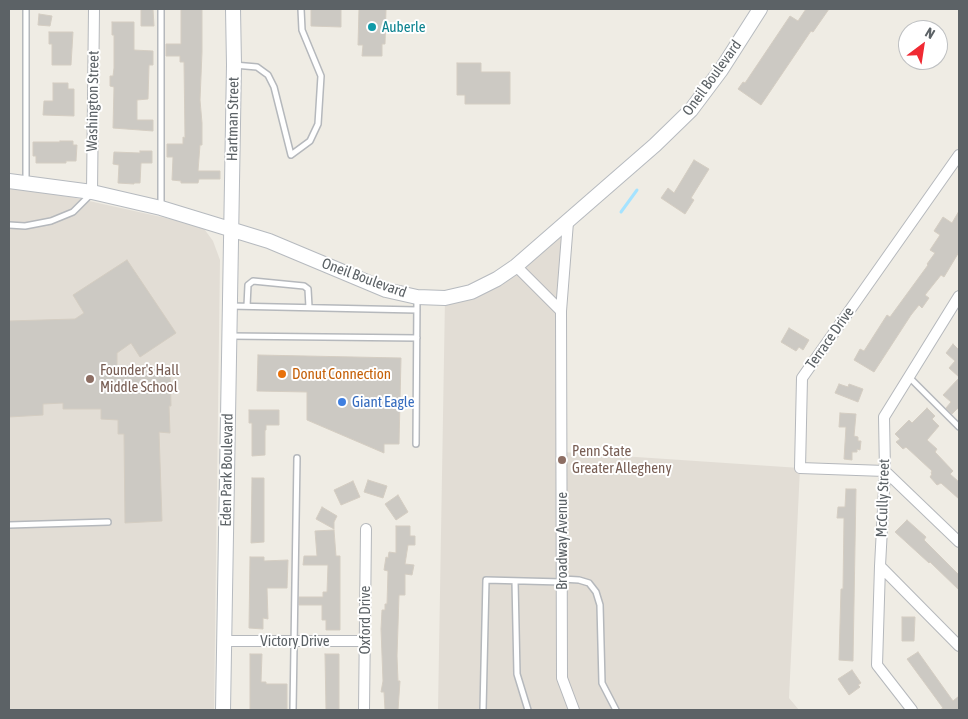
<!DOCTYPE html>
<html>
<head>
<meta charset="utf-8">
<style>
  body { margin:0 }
  #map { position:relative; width:968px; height:719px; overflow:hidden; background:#efece4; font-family:"Asap Condensed",sans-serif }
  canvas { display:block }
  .frame { position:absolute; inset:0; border:10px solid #5c6266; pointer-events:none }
  .north { position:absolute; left:898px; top:20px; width:50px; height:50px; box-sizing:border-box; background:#fff; border:1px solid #bec0c2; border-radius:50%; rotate:31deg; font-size:14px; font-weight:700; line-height:20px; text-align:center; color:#5c6266 }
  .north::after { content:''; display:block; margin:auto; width:18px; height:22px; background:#f02a33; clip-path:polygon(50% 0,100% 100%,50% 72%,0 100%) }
</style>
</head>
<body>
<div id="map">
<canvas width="968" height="719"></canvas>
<div class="frame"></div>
<div class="north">N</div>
</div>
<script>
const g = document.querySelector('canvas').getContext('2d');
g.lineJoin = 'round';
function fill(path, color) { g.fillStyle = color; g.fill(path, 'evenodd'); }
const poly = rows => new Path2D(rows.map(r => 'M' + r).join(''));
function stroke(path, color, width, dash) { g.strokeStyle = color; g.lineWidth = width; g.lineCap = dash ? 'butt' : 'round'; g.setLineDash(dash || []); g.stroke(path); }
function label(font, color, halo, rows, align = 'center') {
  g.font = font + ' "Asap Condensed",sans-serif'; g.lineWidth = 4; g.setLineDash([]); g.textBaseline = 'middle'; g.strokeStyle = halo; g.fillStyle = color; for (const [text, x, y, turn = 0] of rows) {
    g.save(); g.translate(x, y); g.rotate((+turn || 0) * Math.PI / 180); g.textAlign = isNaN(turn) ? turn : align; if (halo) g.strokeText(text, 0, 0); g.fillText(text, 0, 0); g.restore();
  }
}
fill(poly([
  [9,188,71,197,202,226,213,241,220,260,214,710,9,710],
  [568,222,562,452,800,468,789,698,799,710,438,710,445,298,471,292]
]), '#e2ddd5');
stroke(poly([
  [621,212,637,190]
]), '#a5e3ff', 3);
const building = poly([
  [141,9,153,9,154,26,141,26,141,9],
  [181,9,202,9,202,52,200,100,202,123,202,145,200,145,198,171,220,171,220,179,199,179,198,183,181,183,181,181,172,180,173,157,167,157,167,144,183,144,183,137,185,138,184,62,180,62,180,56,166,56,166,44,181,44,181,9],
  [311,9,341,9,341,27,311,26,311,9],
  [359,9,386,9,385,44,382,44,382,56,362,56,363,45,358,45,359,9],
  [806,9,829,9,813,32,811,31,761,105,738,89,743,82,745,83,790,16,798,21,806,9],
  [39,14,52,16,50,26,38,25,39,14],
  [112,22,134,22,134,50,153,51,153,65,149,65,148,99,137,100,137,120,153,120,153,131,113,128,114,87,110,86,110,76,113,76,114,68,114,35,112,35,112,22],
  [49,32,73,32,71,65,52,65,52,44,49,44,49,32],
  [457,63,481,63,481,72,510,72,510,104,465,104,465,95,457,95,457,63],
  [53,83,68,83,68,89,74,89,74,116,43,115,44,101,53,101,53,83],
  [60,141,73,141,73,145,77,145,76,161,66,161,66,163,36,163,36,156,33,156,33,142,60,142,60,141],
  [140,151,152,151,152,163,141,163,140,183,134,183,134,184,118,183,119,165,113,164,114,152,140,153,140,151],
  [694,160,709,169,691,198,694,200,685,214,661,198,668,188,674,193,694,160],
  [959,211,959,252,944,277,941,275,925,295,929,298,922,308,919,305,911,315,874,372,854,360,860,349,864,351,887,315,890,317,928,265,927,264,935,253,930,250,940,235,934,231,943,217,952,223,959,211],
  [127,260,176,333,140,357,131,343,117,353,117,367,170,366,171,406,169,406,170,433,159,432,162,521,125,523,124,434,118,434,118,420,101,419,101,409,63,409,63,403,43,404,43,415,9,417,9,321,75,319,84,313,73,295,127,260],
  [789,328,809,340,803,350,799,347,796,351,781,342,789,328],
  [953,344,959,350,959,377,949,368,955,361,946,353,953,344],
  [258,355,401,358,399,444,384,444,384,453,307,420,307,392,257,391,258,355],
  [959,378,959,409,958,408,952,414,946,408,951,402,943,395,959,378],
  [839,384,848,387,849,384,863,389,858,402,835,393,839,384],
  [927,408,935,416,932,419,939,426,927,440,937,449,935,452,953,471,950,474,959,482,959,499,941,483,937,485,930,477,932,474,931,473,932,471,906,447,903,449,896,442,900,439,895,434,909,420,912,423,927,408],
  [249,410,279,410,279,425,266,425,266,430,265,430,265,455,252,456,252,423,249,423,249,410],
  [840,413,856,414,854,436,858,437,858,441,861,441,860,450,857,449,857,452,852,452,852,460,844,459,846,427,839,427,840,413],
  [252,478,264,478,264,542,251,543,252,478],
  [368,480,387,486,383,498,364,492,368,480],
  [353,481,360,497,341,505,334,490,353,481],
  [846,489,856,489,853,661,839,660,841,589,843,589,844,518,837,518,838,507,845,507,846,489],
  [398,495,408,512,396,520,385,504,398,495],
  [322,507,337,516,334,522,334,529,316,519,322,507],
  [907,520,926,537,924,540,959,575,959,590,930,562,929,563,895,532,907,520],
  [396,526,410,526,410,536,415,536,415,545,408,545,405,564,414,565,412,575,405,574,405,595,399,595,397,656,398,681,400,681,398,710,385,710,384,692,381,692,383,681,381,629,382,610,385,610,385,604,387,604,388,571,384,570,386,557,388,558,389,552,396,553,396,526],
  [334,530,336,556,340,556,340,630,326,630,326,620,322,620,322,605,299,605,299,597,323,597,323,592,327,592,328,565,303,565,304,556,317,556,315,531,334,530],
  [250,557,264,557,264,561,288,560,287,588,267,588,268,619,263,618,263,629,249,628,250,557],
  [902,617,915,617,914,641,902,641,902,617],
  [918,652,953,701,959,696,959,710,940,710,943,708,907,659,918,652],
  [250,654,262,654,261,682,266,682,266,684,287,684,287,710,250,710,250,654],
  [325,654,339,654,339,710,326,710,325,654],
  [852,670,861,683,858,685,860,687,849,695,838,679,852,670]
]);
fill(building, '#ccc9c3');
stroke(building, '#d4cdc2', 1);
const lane = poly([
  [234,65,257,67,268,75,274,87,291,155,310,141,318,124,321,76,302,30,301,9],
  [26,182,26,9],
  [161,206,161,9],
  [9,225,25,226,51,221,73,212,91,194],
  [230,306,417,310],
  [247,306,248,285,253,281,304,286,308,289,309,307],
  [230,336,417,338],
  [908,376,959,427],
  [416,444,417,297],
  [9,525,108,522],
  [562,579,579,580,589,583,596,592,600,605,602,683,616,710],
  [515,581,517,674,528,710],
  [293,710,297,458],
  [483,710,486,580,562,582]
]);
const street = poly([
  [959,155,802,378,800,468,885,471,959,542],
  [92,192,94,9],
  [568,222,561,311,562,678,574,710],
  [516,266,561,311],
  [880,566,959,646],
  [224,641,365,641],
  [364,710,366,529],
  [912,710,877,665,880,566,885,471,884,417,959,296]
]);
const secondary = poly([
  [9,181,92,192,161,208,269,241,386,290,417,297,445,298,471,292,497,279,516,266,655,145,691,110,721,70,760,9],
  [223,710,234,65,233,9]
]);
stroke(lane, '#b5b8bc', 8);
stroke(street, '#b5b8bc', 12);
stroke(secondary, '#b6babf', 16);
stroke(lane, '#fff', 5);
stroke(street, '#fff', 10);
stroke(secondary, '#fff', 14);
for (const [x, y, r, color] of [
  [372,27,5,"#0f9aa8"],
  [282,374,5,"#e8710a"],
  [90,379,5,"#8d6e63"],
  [342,402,5,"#3f7fe0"],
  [562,460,5,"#8d6e63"]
]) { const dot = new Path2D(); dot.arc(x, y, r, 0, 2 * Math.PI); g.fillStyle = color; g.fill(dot); stroke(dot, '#fff', 2); }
label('15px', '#0d838f', '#fff', [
  ["Auberle",382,27]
], 'left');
label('15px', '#5c6266', '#fff', [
  ["Oneil Boulevard",712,78,-54],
  ["Washington Street",93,101,-89],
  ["Hartman Street",233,119,-89],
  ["Oneil Boulevard",364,278,20],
  ["Terrace Drive",830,338,-55],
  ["Eden Park Boulevard",227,470,-89],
  ["McCully Street",883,498,-88],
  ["Broadway Avenue",562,541,-90],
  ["Oxford Drive",365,620,-90],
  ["Victory Drive",295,641]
]);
label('15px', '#785e54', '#fff', [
  ["Founder's Hall",100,370],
  ["Middle School",100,387],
  ["Penn State",572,451],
  ["Greater Allegheny",572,468]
], 'left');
label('15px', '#c56008', '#fff', [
  ["Donut Connection",292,374]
], 'left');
label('15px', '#366cbe', '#fff', [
  ["Giant Eagle",352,402]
], 'left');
</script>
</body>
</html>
